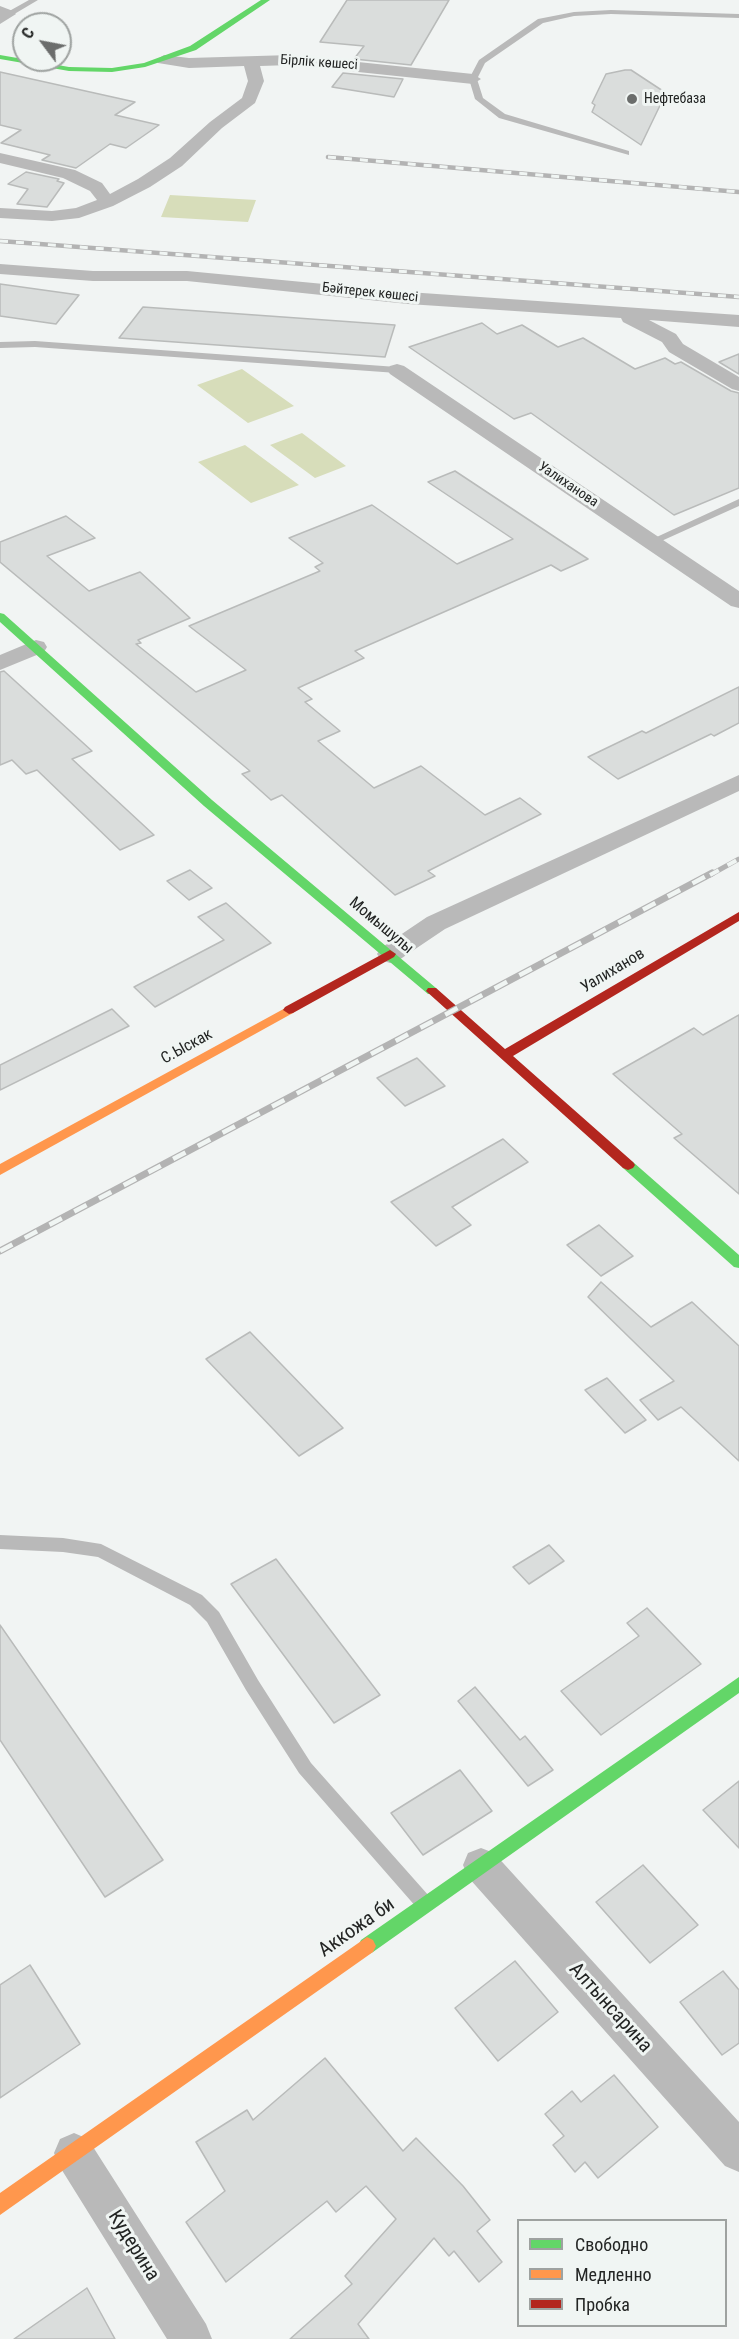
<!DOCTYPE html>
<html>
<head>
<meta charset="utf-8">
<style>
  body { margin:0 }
  #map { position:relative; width:739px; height:2339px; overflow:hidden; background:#f1f4f3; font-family:"Roboto Condensed",sans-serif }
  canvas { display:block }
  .legend { position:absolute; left:517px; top:2219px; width:210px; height:108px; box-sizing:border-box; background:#f0f5f3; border:2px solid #9ea2a0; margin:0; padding:8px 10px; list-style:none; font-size:18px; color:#232524 }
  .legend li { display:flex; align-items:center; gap:12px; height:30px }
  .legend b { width:30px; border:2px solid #9ea2a0 }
  .north { position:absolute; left:12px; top:12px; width:60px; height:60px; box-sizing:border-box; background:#f0f5f3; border:2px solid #9ea2a0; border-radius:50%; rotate:302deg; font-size:16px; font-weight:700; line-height:24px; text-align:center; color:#232524 }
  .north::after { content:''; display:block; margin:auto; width:21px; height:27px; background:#6b6d6c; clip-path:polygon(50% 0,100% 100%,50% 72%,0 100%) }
</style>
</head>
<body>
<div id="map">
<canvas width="739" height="2339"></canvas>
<ul class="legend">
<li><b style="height:8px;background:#63d668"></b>Свободно</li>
<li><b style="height:8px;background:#ff974d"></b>Медленно</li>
<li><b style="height:8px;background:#b3261e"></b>Пробка</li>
</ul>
<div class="north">С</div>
</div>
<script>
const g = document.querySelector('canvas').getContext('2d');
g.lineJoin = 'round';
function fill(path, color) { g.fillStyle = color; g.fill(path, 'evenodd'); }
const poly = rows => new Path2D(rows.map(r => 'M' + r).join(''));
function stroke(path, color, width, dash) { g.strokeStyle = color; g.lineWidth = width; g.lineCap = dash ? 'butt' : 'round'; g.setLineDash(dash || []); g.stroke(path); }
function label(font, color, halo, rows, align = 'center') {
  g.font = font + ' "Roboto Condensed",sans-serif'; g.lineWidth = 6; g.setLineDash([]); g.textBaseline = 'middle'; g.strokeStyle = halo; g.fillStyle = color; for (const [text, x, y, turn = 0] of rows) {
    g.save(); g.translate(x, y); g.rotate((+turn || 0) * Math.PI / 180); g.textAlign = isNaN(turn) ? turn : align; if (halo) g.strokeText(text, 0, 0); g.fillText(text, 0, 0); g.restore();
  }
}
fill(poly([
  [170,195,256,200,248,222,161,217],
  [242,369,294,406,248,423,197,385],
  [302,433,346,466,315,478,270,445],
  [245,445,299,485,251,503,198,462]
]), '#d7ddba');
const building = poly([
  [347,0,449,0,411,65,354,59,364,46,320,42,347,0],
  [625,70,631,70,666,93,641,145,592,112,595,105,592,103,606,74,625,70],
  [0,72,135,102,115,115,159,125,126,148,110,144,76,168,42,160,50,155,1,143,21,130,0,125,0,72],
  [343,73,403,79,394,97,332,87,343,73],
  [26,172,59,179,57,181,64,183,47,207,17,204,28,189,8,184,26,172],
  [0,284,79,295,56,324,0,316,0,284],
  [143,307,395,325,385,357,119,338,143,307],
  [482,323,497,334,522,325,558,347,583,338,635,369,665,358,675,364,681,362,731,391,739,393,739,488,674,515,531,413,514,419,409,347,482,323],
  [739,354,739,374,719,362,739,354],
  [455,471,588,559,561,571,551,565,355,651,364,658,298,688,312,699,305,702,340,731,318,741,374,788,421,766,485,815,520,798,541,814,428,871,435,876,395,895,282,795,271,800,242,774,250,771,0,562,0,542,66,516,95,538,47,556,89,591,140,572,190,618,138,640,141,643,136,644,196,692,246,670,189,626,320,571,315,567,323,563,289,538,372,505,457,564,513,539,428,482,455,471],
  [4,671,92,751,72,759,154,835,120,850,37,770,26,774,12,760,0,765,0,672,4,671],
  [739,687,739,723,714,736,711,734,618,779,588,757,642,731,646,733,739,687],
  [190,870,212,888,189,900,167,881,190,870],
  [226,903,271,943,155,1007,134,987,224,940,198,917,226,903],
  [112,1009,129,1026,0,1090,0,1065,112,1009],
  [739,1015,739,1194,674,1138,682,1134,613,1074,694,1028,703,1035,739,1015],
  [417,1058,445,1086,405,1106,377,1078,417,1058],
  [503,1139,528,1162,452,1207,471,1225,436,1246,391,1202,503,1139],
  [599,1225,633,1256,601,1276,567,1245,599,1225],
  [601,1282,651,1327,692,1302,739,1346,739,1461,681,1407,658,1420,640,1400,674,1381,588,1297,601,1282],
  [250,1332,343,1428,299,1456,206,1359,250,1332],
  [607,1378,646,1420,625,1433,585,1390,607,1378],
  [549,1545,564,1561,529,1584,513,1567,549,1545],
  [276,1559,380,1695,334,1723,231,1584,276,1559],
  [647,1608,701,1664,601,1735,561,1691,639,1636,627,1623,647,1608],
  [0,1625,163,1860,105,1897,0,1740,0,1625],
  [475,1687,520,1740,525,1736,553,1770,528,1786,458,1701,475,1687],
  [460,1770,492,1811,423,1855,391,1813,460,1770],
  [739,1781,739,1848,703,1810,739,1781],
  [643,1865,698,1925,650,1963,596,1902,643,1865],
  [515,1961,558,2012,498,2061,455,2008,515,1961],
  [30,1965,80,2044,0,2098,0,1985,30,1965],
  [723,1971,739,1990,739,2043,722,2055,680,2002,723,1971],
  [325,2058,403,2151,416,2138,463,2186,490,2220,477,2231,502,2262,479,2282,454,2251,449,2256,434,2238,358,2324,369,2339,290,2339,352,2284,345,2276,396,2219,366,2186,336,2212,327,2201,226,2282,186,2222,225,2191,196,2142,247,2110,253,2120,325,2058],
  [614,2075,658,2127,598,2178,585,2162,575,2172,553,2145,564,2136,545,2114,572,2091,581,2102,614,2075],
  [87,2288,115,2339,14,2339,87,2288]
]);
fill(building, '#dadddc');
stroke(building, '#b9bbba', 1.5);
fill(poly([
  [29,0,38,0,11,16,4,14,29,0],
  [611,10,739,14,739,18,611,14,574,16,543,23,485,63,477,79,483,98,505,114,629,151,629,155,499,118,475,99,469,79,479,60,538,19,574,12,611,10],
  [35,341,397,367,402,370,397,373,35,347,0,348,0,342,35,341],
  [739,499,739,506,657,543,649,543,648,541,739,499],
  [0,1535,63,1538,101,1544,202,1595,219,1612,258,1680,311,1763,429,1896,432,1902,429,1908,423,1910,417,1908,299,1773,246,1690,207,1622,190,1605,98,1557,63,1552,0,1549,0,1535]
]), '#b9b9b9');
fill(poly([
  [0,6,13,11,16,14,0,24,0,6],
  [164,55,189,58,291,55,473,74,481,79,473,84,291,65,260,66,264,81,255,103,222,128,182,166,150,187,113,206,79,218,52,221,0,218,0,208,52,211,76,208,97,200,90,191,63,178,0,163,0,153,75,170,102,183,110,194,138,179,170,158,210,122,242,98,248,81,244,66,189,68,158,63,156,60,164,55],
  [0,264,93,271,187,271,408,292,739,315,739,327,649,320,676,334,683,344,739,377,739,391,732,389,669,352,662,342,623,322,621,318,408,304,187,281,93,281,0,274,0,264],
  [397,364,404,366,739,591,739,608,731,606,390,374,387,370,390,366,397,364],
  [36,640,44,642,47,647,44,652,0,670,0,655,36,640],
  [739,775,739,791,445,929,399,960,390,963,381,960,377,954,381,948,427,917,739,775],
  [481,1848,494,1853,739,2122,739,2172,725,2166,468,1877,463,1865,468,1853,481,1848],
  [74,2133,88,2139,206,2324,212,2339,167,2339,60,2167,54,2153,60,2139,74,2133]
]), '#b9b9b9');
fill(poly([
  [261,0,270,0,196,50,145,67,112,72,69,71,0,59,0,55,69,67,112,68,144,63,190,46,261,0],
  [0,613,4,614,212,800,436,988,438,991,436,994,428,994,204,806,0,622,0,613],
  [628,1160,633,1162,739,1255,739,1268,734,1267,623,1168,621,1165,623,1162,628,1160],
  [739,1677,739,1693,373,1952,367,1955,361,1952,358,1946,361,1940,739,1677]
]), '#63d668');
fill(poly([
  [289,1006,295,1010,293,1013,0,1175,0,1164,289,1006],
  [367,1937,373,1940,376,1946,373,1952,0,2215,0,2193,367,1937]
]), '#ff974d');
fill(poly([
  [739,912,739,921,513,1056,633,1162,635,1165,633,1168,628,1170,623,1168,426,991,428,988,436,988,505,1049,739,912],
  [390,950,396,954,394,957,293,1013,289,1014,283,1010,285,1007,390,950]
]), '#b3261e');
const railFar2 = poly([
  [328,157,739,192],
  [0,241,739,297]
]);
const railFar1 = poly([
  [710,875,739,859]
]);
const rail = poly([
  [0,1251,712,873]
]);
stroke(railFar2, '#b3b3b3', 4.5);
stroke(railFar1, '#b3b3b3', 5);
stroke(rail, '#b3b3b3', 7);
stroke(railFar2, '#f0f5f3', 3, [8]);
stroke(railFar1, '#f0f5f3', 4, [10]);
stroke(rail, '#f0f5f3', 4.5, [14]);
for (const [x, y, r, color] of [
  [632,99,6,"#6b6d6c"]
]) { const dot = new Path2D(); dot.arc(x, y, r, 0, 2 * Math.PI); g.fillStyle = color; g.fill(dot); stroke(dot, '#f0f5f3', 2); }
label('14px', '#232524', '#f0f5f3', [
  ["Бірлік көшесі",319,63,4],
  ["Бәйтерек көшесі",370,293,6],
  ["Уалиханова",568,485,34]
]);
label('14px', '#232524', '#f0f5f3', [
  ["Нефтебаза",644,99]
], 'left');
label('16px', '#232524', '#f0f5f3', [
  ["Момышулы",381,926,40],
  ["Уалиханов",613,971,-31],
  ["С.Ыскак",187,1047,-29]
]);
label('20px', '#232524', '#f0f5f3', [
  ["Аккожа би",357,1928,-35],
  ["Алтынсарина",610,2008,48],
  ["Кудерина",133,2246,58]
]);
</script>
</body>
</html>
